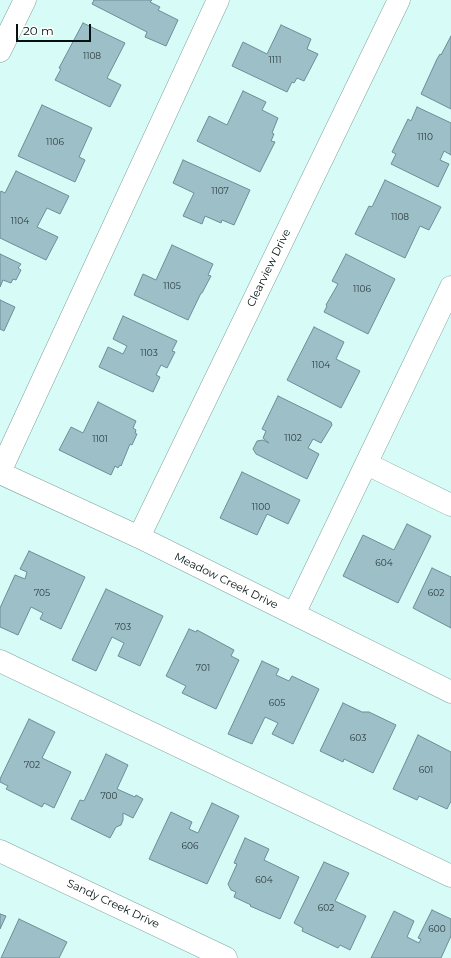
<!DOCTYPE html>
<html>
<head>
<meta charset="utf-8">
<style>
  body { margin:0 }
  #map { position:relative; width:451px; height:958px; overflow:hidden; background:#d7fcf7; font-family:Montserrat,sans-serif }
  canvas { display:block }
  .scale { position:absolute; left:16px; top:24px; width:75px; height:18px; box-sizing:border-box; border:2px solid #04110f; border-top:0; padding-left:5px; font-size:12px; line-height:14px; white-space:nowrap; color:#04110f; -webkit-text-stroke:3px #fff; paint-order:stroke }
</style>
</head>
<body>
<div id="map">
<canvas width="451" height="958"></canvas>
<div class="scale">20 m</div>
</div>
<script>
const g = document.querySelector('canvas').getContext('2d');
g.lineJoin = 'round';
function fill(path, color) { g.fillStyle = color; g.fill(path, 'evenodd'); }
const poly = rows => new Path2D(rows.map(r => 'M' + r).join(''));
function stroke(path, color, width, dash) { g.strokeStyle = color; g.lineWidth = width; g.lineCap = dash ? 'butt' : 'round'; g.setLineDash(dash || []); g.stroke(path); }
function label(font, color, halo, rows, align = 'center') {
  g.font = font + ' Montserrat,sans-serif'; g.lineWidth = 4; g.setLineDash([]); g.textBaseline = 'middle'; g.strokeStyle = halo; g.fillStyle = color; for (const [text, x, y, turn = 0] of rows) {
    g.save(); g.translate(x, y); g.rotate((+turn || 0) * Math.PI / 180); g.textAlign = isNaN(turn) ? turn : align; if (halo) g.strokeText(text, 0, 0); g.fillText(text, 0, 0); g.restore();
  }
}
const building = poly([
  [94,0,152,0,150,2,160,7,158,10,178,20,166,46,145,37,147,32,92,4,94,0],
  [83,23,125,43,107,78,121,85,110,107,55,80,61,69,59,68,83,23],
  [281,25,311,39,307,49,318,54,304,81,297,78,294,83,292,82,287,92,232,66,243,42,267,54,281,25],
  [451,36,451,109,421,94,437,59,440,54,441,55,451,36],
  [243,91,266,102,262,110,278,118,272,133,274,134,271,141,275,142,260,172,197,141,209,116,227,125,243,91],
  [42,105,92,128,79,157,85,160,75,182,18,156,42,105],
  [417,107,451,123,451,155,444,151,440,160,449,164,438,187,391,164,396,154,392,152,408,119,411,121,417,107],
  [183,160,250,190,234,225,222,220,221,223,205,216,202,224,183,216,194,193,173,183,183,160],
  [16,171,69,196,60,214,47,208,37,227,58,237,46,260,0,238,0,193,1,191,5,193,16,171],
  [385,180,441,207,429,230,420,226,405,258,355,234,369,206,372,207,385,180],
  [172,245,213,264,208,275,211,276,202,293,201,293,188,320,134,295,143,274,156,280,172,245],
  [0,254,21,264,18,268,21,270,16,280,13,279,11,283,3,280,0,287,0,254],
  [346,254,395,279,368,334,324,312,327,306,326,305,338,284,332,281,346,254],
  [0,300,15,307,4,331,0,329,0,300],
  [123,316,177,341,172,351,175,352,167,368,161,365,156,375,160,377,153,392,99,367,108,347,123,354,127,346,113,339,123,316],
  [314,327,344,342,336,359,360,371,341,408,287,380,314,327],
  [278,396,331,422,332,425,321,443,313,439,308,448,319,454,307,479,256,454,253,449,257,441,263,440,269,443,263,438,266,431,262,429,278,396],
  [98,402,136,421,133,428,136,430,135,433,137,434,132,445,130,444,121,466,120,465,118,468,115,466,111,475,59,450,71,427,83,433,98,402],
  [242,472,300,500,288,524,267,514,257,535,220,518,242,472],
  [407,524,431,536,398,603,343,576,363,535,394,550,407,524],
  [29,551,85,577,61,629,40,619,43,613,31,607,18,635,0,627,0,608,15,575,25,579,27,572,20,569,29,551],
  [432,568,451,577,451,628,413,608,432,568],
  [106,589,163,616,140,666,118,656,124,643,112,637,96,671,72,660,106,589],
  [189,629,196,632,197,630,234,650,231,656,239,660,216,709,182,693,186,686,166,676,189,629],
  [262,661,279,669,276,675,289,681,292,676,319,689,293,744,272,734,278,723,265,717,252,744,228,734,262,661],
  [343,703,362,712,369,712,396,725,373,773,344,759,343,762,320,751,343,703],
  [29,719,55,732,42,758,71,772,54,808,44,803,42,807,6,789,8,786,0,782,0,779,29,719],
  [418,735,451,752,451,801,447,809,419,796,417,800,393,789,418,735],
  [106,754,128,765,117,789,135,797,136,795,143,799,133,818,123,813,123,820,121,825,116,827,110,838,71,819,80,800,84,801,106,754],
  [212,803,239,816,207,884,149,859,171,812,192,822,189,829,198,833,212,803],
  [245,838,269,849,264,860,299,877,280,919,250,906,251,905,234,897,236,892,231,890,228,884,237,864,234,863,245,838],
  [324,862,349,873,335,901,366,916,350,950,340,945,338,948,302,931,303,928,294,923,324,862],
  [432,910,451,919,451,936,441,958,371,958,394,911,414,921,407,937,419,943,421,939,418,938,432,910],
  [0,914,6,916,0,929,0,914],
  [19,919,67,942,59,958,1,958,19,919]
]);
fill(building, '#9dbfc8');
stroke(building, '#6c8d96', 1);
const minor = poly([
  [0,51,25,0],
  [367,464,451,505],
  [0,472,218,0],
  [0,473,139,537,451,692],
  [139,537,399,0],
  [294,614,451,287],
  [0,661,451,876],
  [0,851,226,958]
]);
stroke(minor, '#7fa29d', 23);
stroke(minor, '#fff', 22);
label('9px', '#2a3c3d', null, [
  ["1108",92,56],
  ["1111",275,60],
  ["1110",425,137],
  ["1106",55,142],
  ["1107",220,191],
  ["1108",400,217],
  ["1104",20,221],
  ["1105",172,286],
  ["1106",362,289],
  ["1103",149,353],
  ["1104",321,365],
  ["1102",293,438],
  ["1101",100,439],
  ["1100",261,507],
  ["604",384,563],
  ["705",42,593],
  ["602",436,593],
  ["703",123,627],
  ["701",203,668],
  ["605",277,703],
  ["603",358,738],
  ["702",32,765],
  ["601",426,770],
  ["700",109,796],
  ["606",190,846],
  ["604",264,880],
  ["602",326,908],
  ["600",437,929]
]);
label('11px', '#04110f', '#fff', [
  ["Clearview Drive",269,268,-64],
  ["Meadow Creek Drive",226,581,26],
  ["Sandy Creek Drive",113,904,25]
]);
</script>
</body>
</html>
